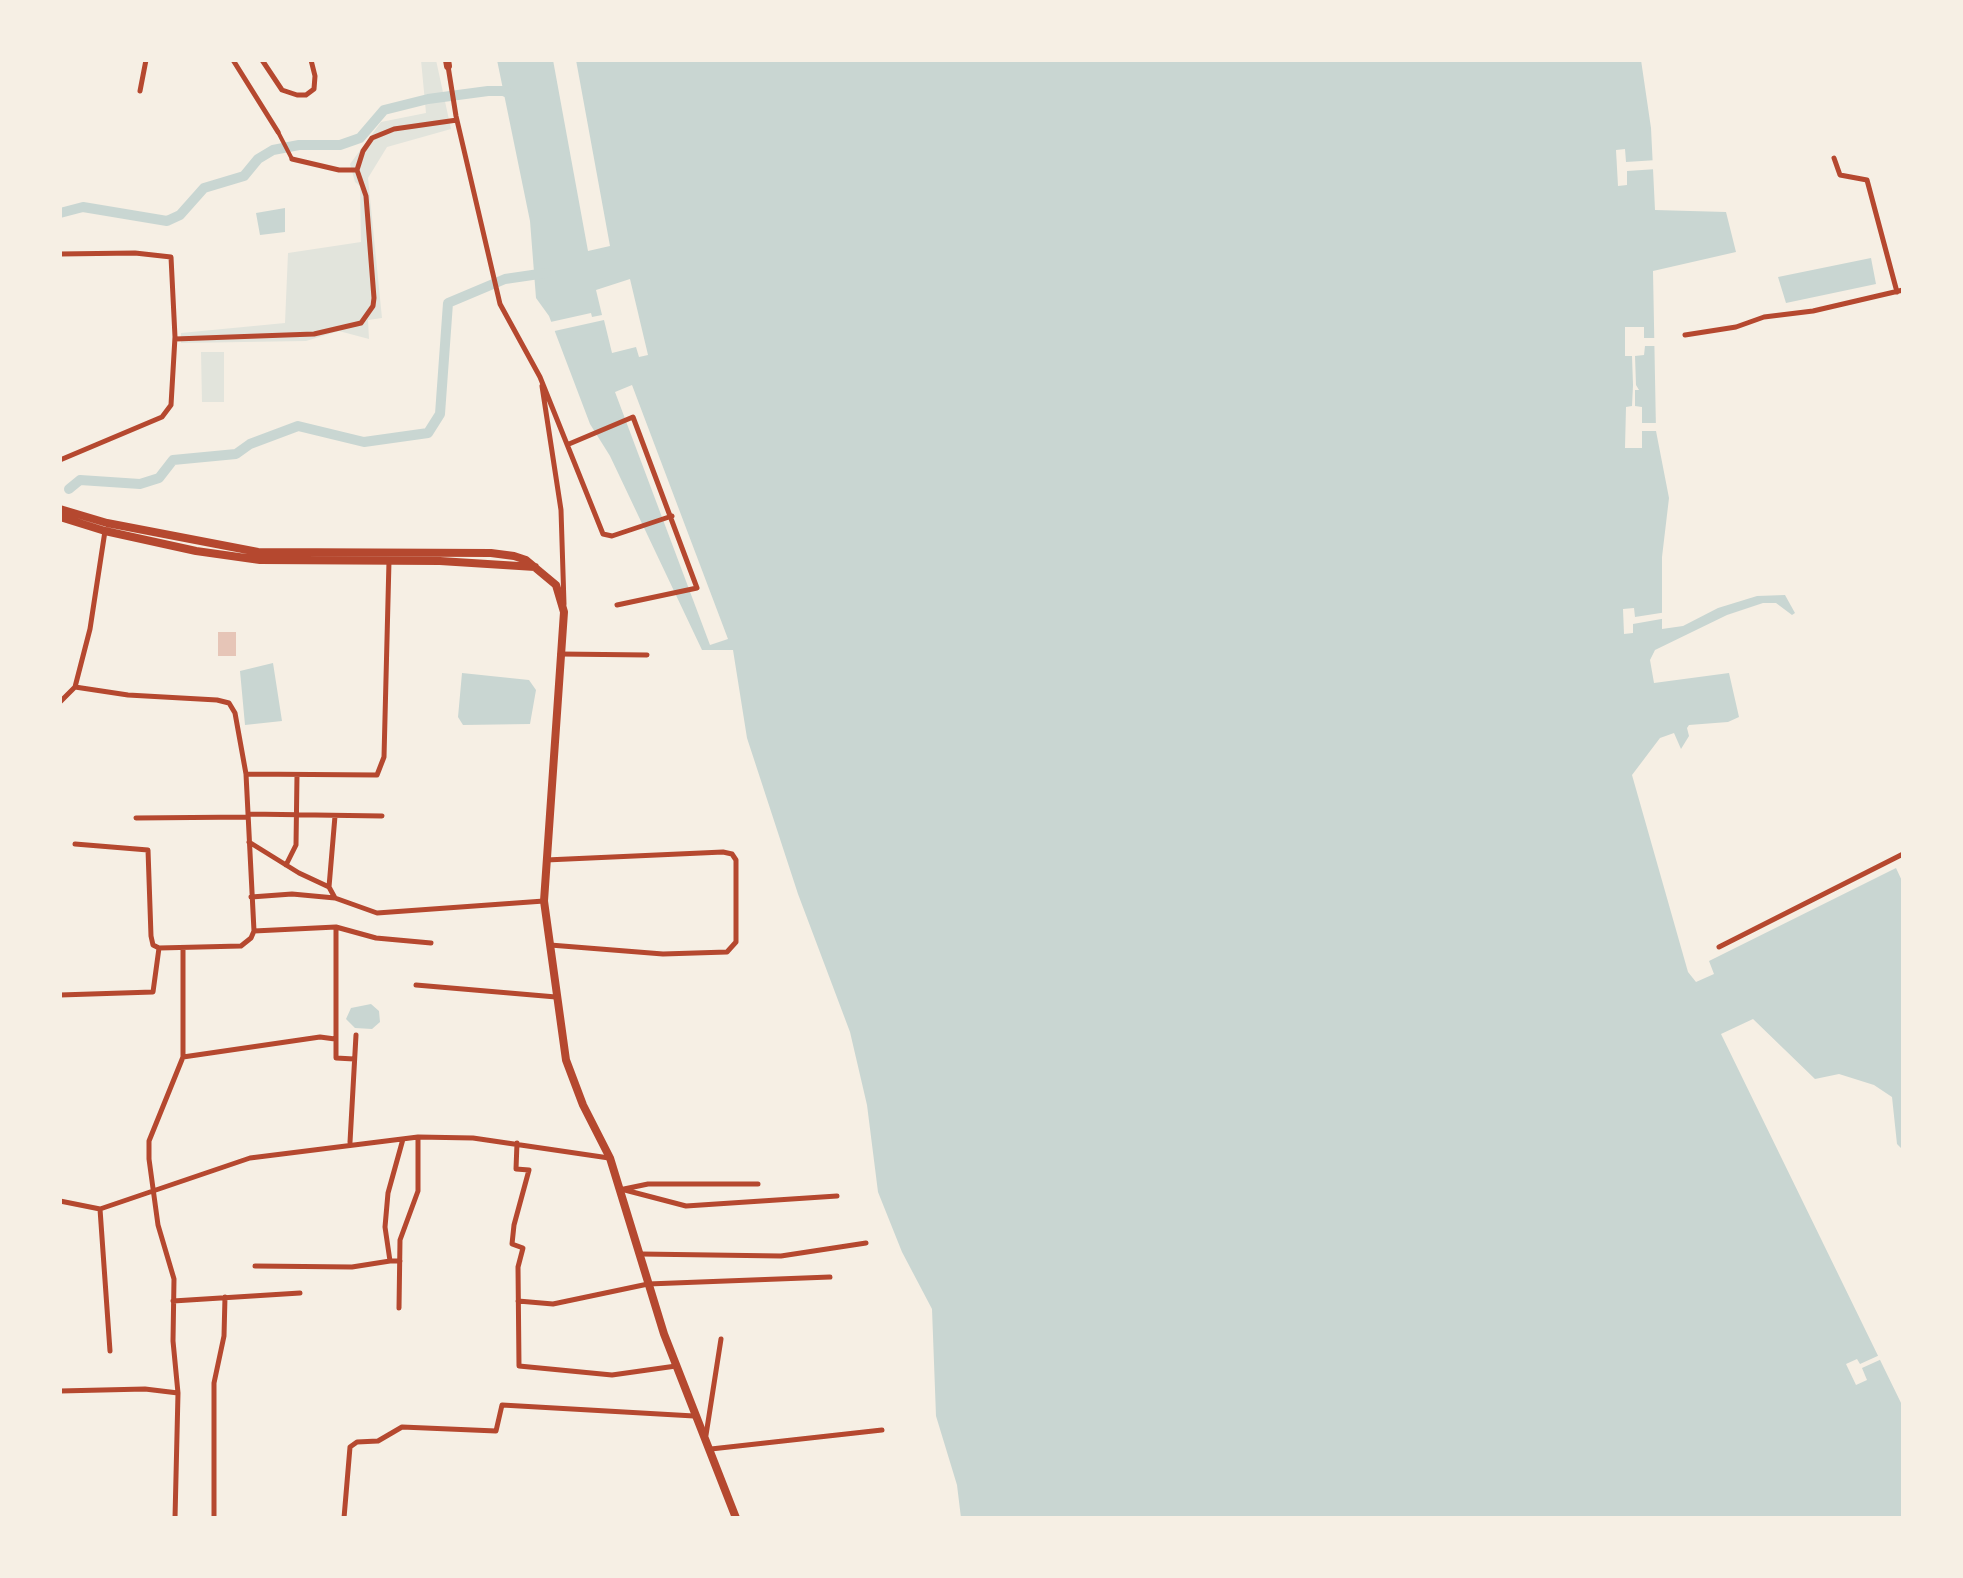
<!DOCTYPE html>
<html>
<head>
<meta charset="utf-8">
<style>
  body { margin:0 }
  #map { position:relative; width:1963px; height:1578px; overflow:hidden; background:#f6efe4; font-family:"Noto Serif",serif }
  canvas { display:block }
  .frame { position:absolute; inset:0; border:62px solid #f6efe4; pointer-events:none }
</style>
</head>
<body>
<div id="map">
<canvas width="1963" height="1578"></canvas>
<div class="frame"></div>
</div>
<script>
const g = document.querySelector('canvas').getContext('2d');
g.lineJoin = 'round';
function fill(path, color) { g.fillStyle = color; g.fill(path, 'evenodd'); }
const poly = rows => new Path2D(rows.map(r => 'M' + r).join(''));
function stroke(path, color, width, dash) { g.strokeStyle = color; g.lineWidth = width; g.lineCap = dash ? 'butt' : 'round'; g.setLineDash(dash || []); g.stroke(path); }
fill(poly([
  [421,60,436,60,451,129,387,147,368,178,382,318,368,320,369,339,339,331,306,341,181,343,181,333,285,323,288,253,361,242,360,186,355,182,350,164,381,122,426,113],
  [201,352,224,352,224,402,202,402]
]), '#e2e4dc');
fill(poly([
  [497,60,1641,60,1651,128,1655,210,1726,212,1736,252,1653,271,1656,431,1669,498,1662,557,1662,629,1683,626,1718,608,1757,596,1785,595,1795,613,1792,615,1776,603,1763,603,1727,615,1655,650,1650,660,1654,683,1729,673,1739,717,1728,722,1689,725,1687,728,1689,736,1681,749,1674,733,1660,738,1632,775,1688,972,1696,982,1714,974,1709,961,1896,868,1903,883,1903,1150,1897,1144,1892,1097,1874,1085,1839,1074,1815,1079,1753,1019,1721,1034,1903,1407,1903,1518,961,1518,957,1485,936,1416,932,1309,902,1252,878,1192,867,1105,850,1032,798,894,747,738,733,650,702,650,610,456,590,424,549,316,536,298,530,221],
  [285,208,285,232,260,235,256,213],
  [1871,258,1876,284,1786,303,1778,277],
  [273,663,282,721,245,725,240,671],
  [462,673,529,680,536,690,530,724,463,725,458,717],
  [371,1004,379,1011,380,1022,372,1029,355,1028,346,1019,351,1008]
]), '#c9d6d2');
fill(poly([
  [553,60,576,60,610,246,588,251],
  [1625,149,1626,162,1657,160,1657,169,1627,171,1627,185,1618,186,1616,150],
  [630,279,648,355,639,357,636,347,612,353,604,320,550,332,546,323,591,313,592,317,602,315,596,290],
  [1625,327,1644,327,1644,338,1659,338,1659,346,1645,346,1644,355,1635,356,1636,385,1639,390,1635,390,1635,406,1642,407,1642,423,1661,423,1661,431,1642,431,1642,448,1625,448,1626,407,1632,406,1633,385,1632,356,1625,356],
  [632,385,728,639,710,645,615,392],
  [1634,608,1635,617,1667,612,1667,618,1633,624,1633,633,1624,634,1623,609],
  [1882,1354,1884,1358,1862,1368,1867,1380,1856,1385,1846,1364,1857,1359,1860,1364]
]), '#f6efe4');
stroke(poly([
  [60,213,83,207,167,221,180,215,204,188,244,176,258,159,273,150,299,145,340,145,360,138,384,110,428,99,488,91,503,91,515,96],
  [69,489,80,480,140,484,159,478,173,460,236,454,250,444,298,426,364,442,428,433,440,414,448,303,505,279,546,273]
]), '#c9d6d2', 10);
fill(poly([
  [218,632,236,632,236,656,218,656]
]), '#e6c5b7');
stroke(poly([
  [278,132,292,159]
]), '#b5482f', 4);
stroke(poly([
  [233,60,278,132],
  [262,60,282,90,297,95,306,95,314,89,315,76,311,60],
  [448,66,456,116,500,304,540,377,603,534,612,536,672,516],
  [140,91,146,60],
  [1834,158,1840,175,1867,180,1897,292],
  [292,159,339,170,357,170],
  [60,254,135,253,171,257,175,337,171,405,162,417,60,460],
  [1685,335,1736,327,1764,317,1813,311,1903,290],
  [175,339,314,334,361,323,373,306,374,298,366,196,357,170,363,151,372,138,394,129,457,120],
  [542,386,561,510,564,604],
  [569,444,633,417,697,588,617,605],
  [560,654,647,655],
  [75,687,128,695,217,700,229,703,235,713,246,774,254,931,251,938,241,946,159,948,153,945,151,936,148,850,75,844],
  [60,702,75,687,90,629,105,531],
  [246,774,377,775,384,757,389,561],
  [248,814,382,816],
  [136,818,248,817],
  [249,842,299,873,329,887,335,898,377,913,544,901],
  [546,860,723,852,732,854,736,860,736,942,727,952,663,954,550,945],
  [286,865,296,845,297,775],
  [329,887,335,816],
  [251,897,292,894,335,898],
  [336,927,336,1058,354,1059],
  [254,931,336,927,376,938,431,943],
  [1719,947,1903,854],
  [416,985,556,997],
  [60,995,153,992,159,948],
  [183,1057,320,1037,335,1039],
  [350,1142,356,1035],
  [517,1143,516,1169,529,1170,514,1225,512,1244,523,1248,518,1267,519,1366,612,1375,676,1366],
  [621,1189,686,1206,837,1196],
  [624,1189,648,1184,758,1184],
  [60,1201,100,1209,250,1158,418,1137,473,1138,609,1158],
  [100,1209,110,1351],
  [641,1254,781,1256,866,1243],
  [400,1261,390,1261,385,1227,388,1193,403,1139],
  [255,1266,352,1267,390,1261],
  [173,1301,300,1293],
  [518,1301,553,1304,648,1284,830,1277],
  [399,1308,400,1240,418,1191,418,1137],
  [60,1391,145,1389,178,1393],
  [706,1435,721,1339],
  [711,1449,882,1430],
  [175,1518,178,1393,173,1341,174,1279,158,1225,149,1159,149,1141,183,1057,183,948],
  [214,1518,214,1383,224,1336,225,1297],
  [344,1518,350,1447,357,1442,378,1441,402,1427,496,1431,502,1405,694,1416]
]), '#b5482f', 5);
stroke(poly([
  [447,60,448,66],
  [60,509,107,523,258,552,491,553,514,556,526,560,556,585,564,612,544,901,566,1060,583,1105,610,1158,664,1334,736,1518],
  [60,517,105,531,196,551,260,560,440,561,535,567]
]), '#b5482f', 8);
</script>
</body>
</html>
